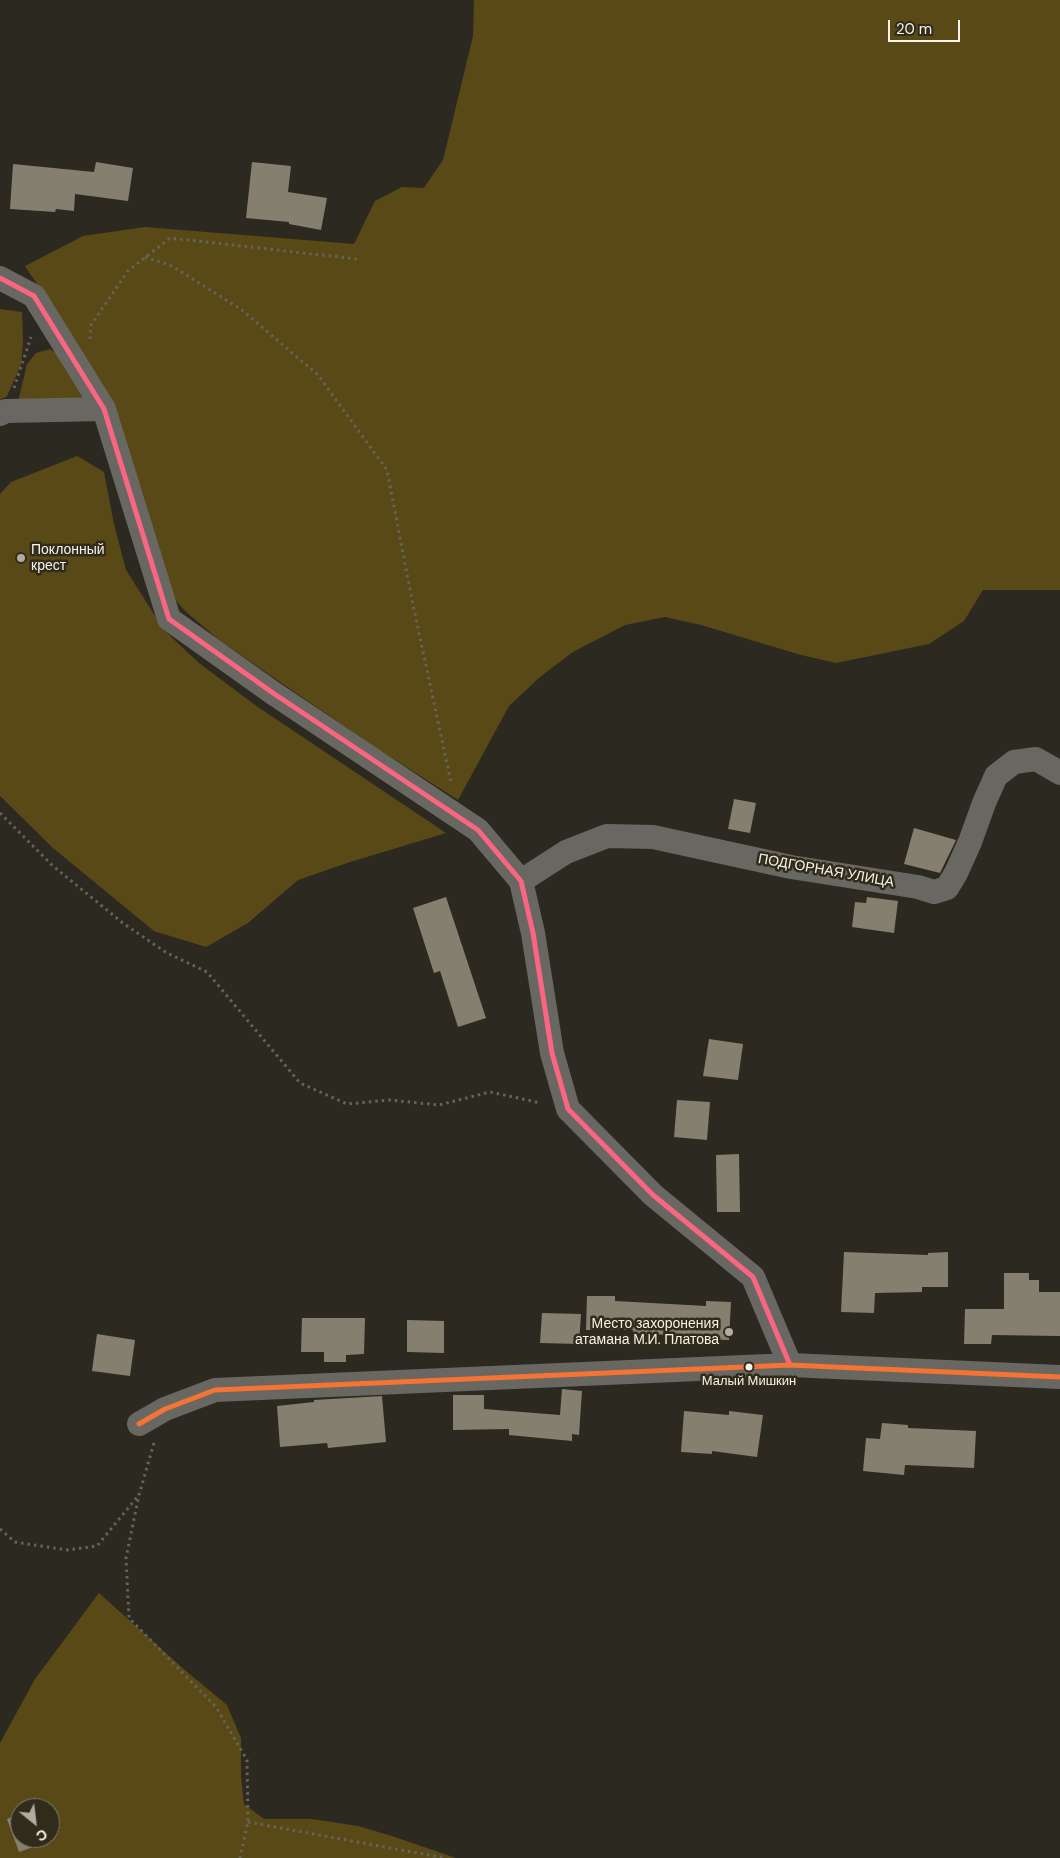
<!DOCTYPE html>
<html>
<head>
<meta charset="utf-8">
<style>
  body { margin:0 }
  #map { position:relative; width:1060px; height:1858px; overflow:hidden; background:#2c2920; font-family:"DM Sans",sans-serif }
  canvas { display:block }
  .north { position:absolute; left:10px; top:1798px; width:50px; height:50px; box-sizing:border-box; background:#312b1b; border:1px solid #7f7b6d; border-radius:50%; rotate:151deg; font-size:14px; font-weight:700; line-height:20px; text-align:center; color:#f5f2e8 }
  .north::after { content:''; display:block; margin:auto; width:18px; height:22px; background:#afaca2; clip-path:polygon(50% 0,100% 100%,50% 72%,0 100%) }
  .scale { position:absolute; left:888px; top:20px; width:72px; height:22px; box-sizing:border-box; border:2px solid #f5f2e8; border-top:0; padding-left:6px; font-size:15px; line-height:18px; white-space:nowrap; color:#f5f2e8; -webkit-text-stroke:4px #312b1b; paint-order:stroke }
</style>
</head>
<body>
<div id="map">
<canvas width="1060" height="1858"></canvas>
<div class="north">С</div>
<div class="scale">20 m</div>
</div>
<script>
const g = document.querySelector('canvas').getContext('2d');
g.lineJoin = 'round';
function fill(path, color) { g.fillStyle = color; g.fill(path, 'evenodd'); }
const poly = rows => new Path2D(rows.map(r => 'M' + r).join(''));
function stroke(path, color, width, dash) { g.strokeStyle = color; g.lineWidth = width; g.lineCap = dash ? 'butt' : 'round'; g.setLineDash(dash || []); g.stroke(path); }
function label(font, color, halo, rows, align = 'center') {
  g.font = font + ' "DM Sans",sans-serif'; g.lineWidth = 5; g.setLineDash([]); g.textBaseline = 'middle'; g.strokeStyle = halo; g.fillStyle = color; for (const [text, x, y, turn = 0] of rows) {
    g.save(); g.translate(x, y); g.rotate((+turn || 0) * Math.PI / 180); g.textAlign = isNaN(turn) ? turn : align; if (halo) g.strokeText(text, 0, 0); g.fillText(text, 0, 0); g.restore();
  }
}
fill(poly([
  [474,0,1060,0,1060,590,983,590,964,621,929,644,836,663,801,655,701,625,665,617,625,625,573,652,540,677,509,706,458,800,372,745,264,671,218,639,185,611,167,590,79,347,25,266,83,236,145,227,354,244,375,201,402,187,424,188,443,160,473,36],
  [0,309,22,312,23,342,21,365,7,396,0,400],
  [50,349,65,359,87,401,18,402,27,364,36,353],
  [77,456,104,472,114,524,126,570,164,630,199,663,255,705,446,833,347,863,298,880,248,923,206,947,154,931,53,848,0,796,0,494,11,482],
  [99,1593,186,1671,227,1705,241,1738,241,1776,244,1804,264,1819,312,1819,358,1826,392,1836,456,1858,0,1858,0,1743,35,1679],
  [20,1808,50,1808,50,1838,20,1838]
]), '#594917');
fill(poly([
  [96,162,133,168,128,201,75,194,74,211,56,209,55,212,10,209,13,164,94,172],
  [252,162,291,166,288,192,327,198,321,230,289,224,289,222,246,218],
  [734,799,756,803,750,833,728,829],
  [914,828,956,840,940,873,904,864],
  [446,897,486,1018,458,1027,440,971,434,973,413,908],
  [867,897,898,901,894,933,852,927,855,902,866,903],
  [709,1039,743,1044,738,1080,703,1076],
  [677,1100,710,1102,707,1140,674,1137],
  [739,1154,740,1212,717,1212,716,1155],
  [844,1252,928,1255,928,1253,948,1252,948,1287,922,1287,922,1292,875,1293,874,1313,841,1312],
  [1004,1273,1029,1273,1029,1280,1039,1280,1039,1292,1060,1292,1060,1336,992,1335,991,1344,964,1344,965,1309,1004,1309],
  [587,1296,615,1296,615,1301,706,1306,706,1301,731,1302,729,1340,704,1339,704,1337,633,1333,633,1330,586,1330],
  [542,1313,581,1314,579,1344,540,1343],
  [302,1318,365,1318,364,1354,346,1355,346,1362,324,1362,324,1352,301,1352],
  [407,1320,444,1321,444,1353,407,1352],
  [97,1334,135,1340,130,1376,92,1371],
  [562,1389,582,1391,579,1435,572,1434,572,1441,509,1435,509,1429,453,1430,453,1395,484,1395,484,1409,560,1415],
  [382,1396,386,1442,328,1448,327,1443,280,1447,277,1406,314,1402,314,1400],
  [684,1411,729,1415,729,1411,763,1415,757,1457,712,1451,712,1454,681,1452],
  [882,1423,908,1425,908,1428,976,1431,974,1468,905,1465,904,1475,863,1471,866,1438,880,1439],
  [20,1814,20,1838,49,1838,50,1841,19,1852,7,1819]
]), '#857f70');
stroke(poly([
  [145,257,172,266,242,310,318,375,387,470,412,600,451,782],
  [90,339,91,325,128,271,170,238,357,259],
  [14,388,31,337],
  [0,813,53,866,124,924,167,953,207,972,300,1083,347,1104,389,1100,439,1105,490,1092,541,1103],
  [154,1443,139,1495,126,1558,129,1618,216,1707,247,1760,248,1822,240,1858],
  [0,1529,15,1542,67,1550,97,1546,138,1496],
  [248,1822,445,1858]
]), '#65635c', 3, [2.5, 4]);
stroke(poly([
  [0,278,34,296,104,409,169,619,273,693,478,830,521,881,533,933,552,1053,568,1109,653,1195,753,1277,790,1365],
  [0,414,6,411,104,409],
  [521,881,566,852,607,836,653,837,791,867,918,887,934,892,947,888,956,873,970,842,984,803,996,776,1014,762,1036,759,1060,773],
  [139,1424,165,1409,215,1390,790,1365,1060,1377]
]), '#696761', 24);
stroke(poly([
  [0,278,34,296,104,409,169,619,273,693,478,830,521,881,533,933,552,1053,568,1109,653,1195,753,1277,790,1365]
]), '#fa6682', 5);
stroke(poly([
  [139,1424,165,1409,215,1390,790,1365,1060,1377]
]), '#f57335', 5);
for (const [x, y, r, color] of [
  [21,558,5,"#afaca2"],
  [729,1332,5,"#afaca2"],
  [749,1367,4.5,"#f5f2e8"]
]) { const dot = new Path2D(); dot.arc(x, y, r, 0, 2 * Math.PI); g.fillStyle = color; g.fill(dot); stroke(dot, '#312b1b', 2); }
label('13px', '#f5f2e8', '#312b1b', [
  ["Малый Мишкин",749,1382]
]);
label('14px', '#f5f2e8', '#312b1b', [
  ["Поклонный",31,550],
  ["крест",31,566],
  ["Место захоронения",719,1324,"right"],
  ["атамана М.И. Платова",719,1340,"right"]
], 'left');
label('14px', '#f5f2e8', '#312b1b', [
  ["ПОДГОРНАЯ УЛИЦА",826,871,10]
]);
</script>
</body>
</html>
